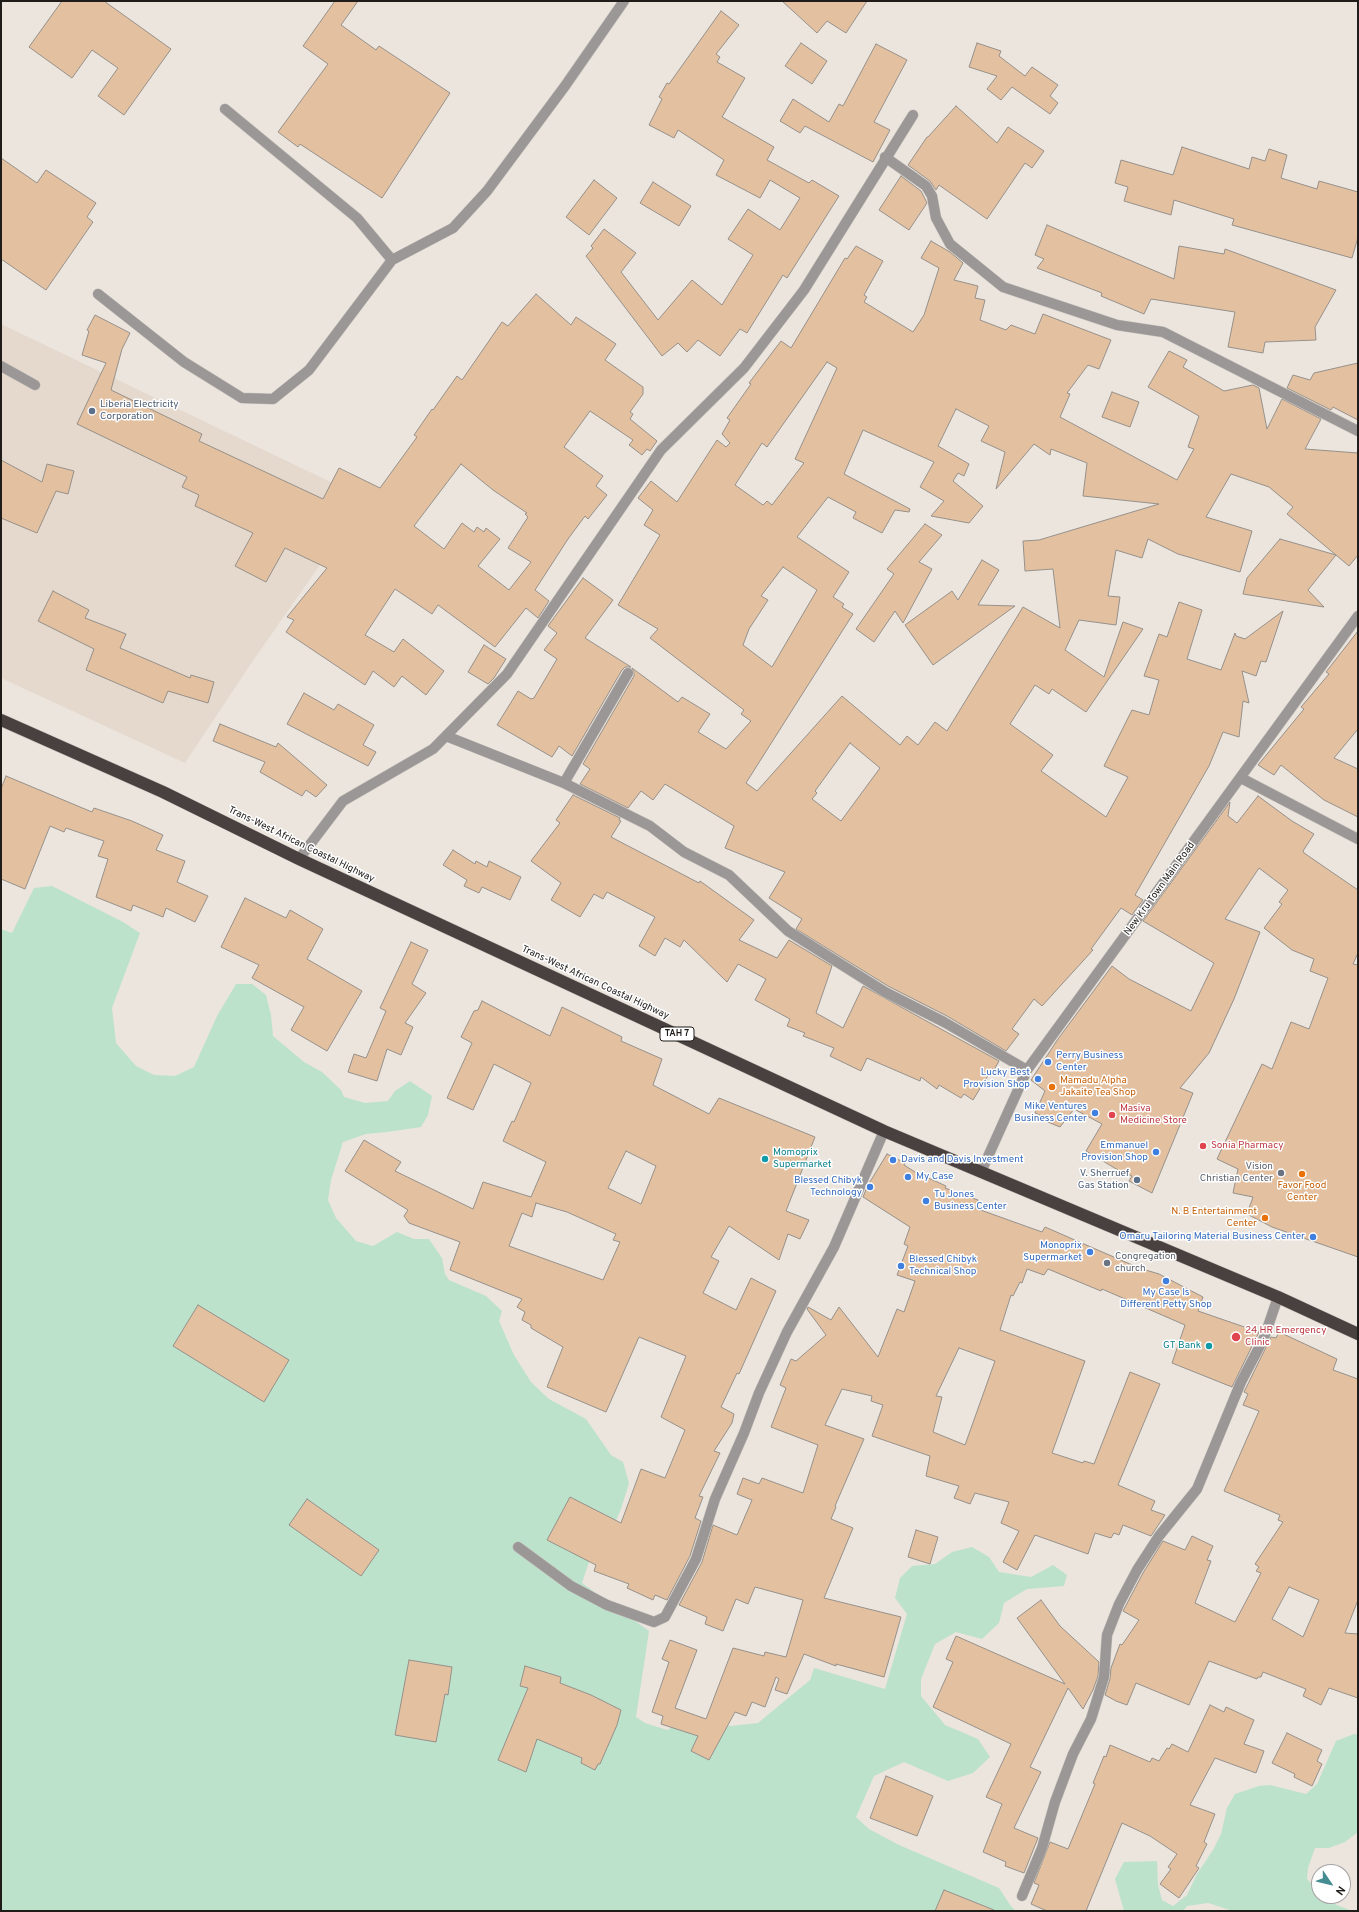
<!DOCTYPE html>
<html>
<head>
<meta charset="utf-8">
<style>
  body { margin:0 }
  #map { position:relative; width:1359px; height:1912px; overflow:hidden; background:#ebe5de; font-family:Overpass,sans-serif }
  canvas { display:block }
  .frame { position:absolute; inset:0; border:2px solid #1f1c1a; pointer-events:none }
  .north { position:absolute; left:1311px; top:1864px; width:40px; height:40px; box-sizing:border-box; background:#fff; border:1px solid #a5a4a3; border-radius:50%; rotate:125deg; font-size:11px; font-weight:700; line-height:16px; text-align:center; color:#1f1c1a }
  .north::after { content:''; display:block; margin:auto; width:14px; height:18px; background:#448c91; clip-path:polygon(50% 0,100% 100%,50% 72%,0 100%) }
</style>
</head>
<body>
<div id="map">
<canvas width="1359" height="1912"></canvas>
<div class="frame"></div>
<div class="north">N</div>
</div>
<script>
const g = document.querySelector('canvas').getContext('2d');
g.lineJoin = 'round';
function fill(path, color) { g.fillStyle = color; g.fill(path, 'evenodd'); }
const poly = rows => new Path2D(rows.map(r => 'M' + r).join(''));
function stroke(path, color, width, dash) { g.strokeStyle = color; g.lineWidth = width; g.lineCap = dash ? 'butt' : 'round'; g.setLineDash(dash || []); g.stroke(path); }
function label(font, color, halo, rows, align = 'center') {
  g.font = font + ' Overpass,sans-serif'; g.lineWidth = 3; g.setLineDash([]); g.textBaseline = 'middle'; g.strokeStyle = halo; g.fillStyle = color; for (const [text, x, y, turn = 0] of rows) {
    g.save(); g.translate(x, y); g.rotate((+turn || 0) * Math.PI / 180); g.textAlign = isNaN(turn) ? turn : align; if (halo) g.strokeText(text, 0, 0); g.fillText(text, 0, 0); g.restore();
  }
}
fill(poly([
  [1,324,366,499,250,665,185,763,1,678]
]), '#e5d9cd');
fill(poly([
  [52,886,123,922,140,933,112,1008,116,1043,136,1066,154,1075,175,1076,194,1067,217,1016,236,984,252,984,266,995,271,1015,273,1036,304,1062,322,1072,341,1090,344,1097,365,1103,388,1101,395,1091,410,1081,432,1096,428,1115,421,1127,387,1132,366,1134,343,1142,331,1180,328,1200,336,1218,356,1241,373,1246,397,1232,414,1239,429,1239,442,1258,445,1274,449,1280,486,1296,502,1311,499,1321,514,1355,531,1382,549,1399,586,1419,611,1455,623,1462,629,1483,621,1509,607,1541,590,1559,582,1583,649,1631,636,1717,645,1723,667,1730,688,1719,731,1726,758,1723,810,1680,814,1668,885,1689,907,1614,895,1598,900,1578,912,1566,935,1564,952,1552,972,1547,989,1557,999,1572,1031,1577,1053,1565,1067,1575,1064,1586,1027,1589,1004,1603,999,1623,982,1639,956,1632,935,1644,921,1679,921,1696,945,1725,978,1739,990,1757,973,1773,948,1781,904,1762,874,1776,856,1817,869,1829,899,1845,999,1888,1010,1905,1016,1911,1,1911,1,929,12,933,34,888],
  [1354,1734,1358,1735,1358,1832,1345,1842,1329,1848,1315,1848,1308,1868,1307,1879,1319,1891,1319,1896,1324,1896,1332,1903,1352,1911,1233,1911,1208,1903,1187,1906,1183,1911,1124,1911,1115,1879,1124,1862,1157,1861,1158,1885,1162,1900,1173,1906,1187,1895,1197,1874,1213,1850,1221,1834,1227,1808,1235,1794,1259,1786,1270,1785,1306,1794,1317,1784,1336,1741]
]), '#bce2cc');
const building = poly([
  [62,1,104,1,171,49,124,115,98,96,118,68,92,50,72,78,29,47,62,1],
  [335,1,358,1,341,25,376,50,379,46,450,93,382,198,300,144,298,147,278,132,328,64,303,46,335,1],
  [782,1,867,1,846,33,827,21,817,33,782,1],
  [721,11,739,25,716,54,720,57,717,62,745,78,722,117,774,147,767,160,809,183,812,180,839,196,787,278,783,275,747,333,740,329,720,356,698,340,687,352,678,343,662,356,586,256,593,248,591,246,604,229,636,253,621,272,658,320,692,280,722,305,753,255,728,239,748,209,780,230,800,198,770,180,760,198,716,175,724,160,678,130,674,138,649,125,662,99,659,97,667,83,669,84,721,11],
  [801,43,827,61,812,84,785,66,801,43],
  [977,43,1001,51,999,56,1025,76,1032,67,1058,85,1050,96,1058,103,1050,114,1012,87,1001,100,987,89,997,76,969,67,977,43],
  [876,44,907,60,874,122,890,130,873,162,805,126,800,133,780,121,793,99,829,122,839,104,843,106,876,44],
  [956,106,997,143,1008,127,1044,151,1032,168,1025,163,987,219,939,185,936,190,930,181,908,165,927,137,928,137,956,106],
  [1182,147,1249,169,1252,157,1265,161,1269,149,1287,155,1281,178,1317,189,1319,181,1358,192,1358,237,1352,258,1232,225,1234,219,1174,200,1171,215,1124,201,1128,187,1115,183,1121,160,1173,175,1182,147],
  [1,158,37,183,46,170,96,203,87,217,93,222,46,290,1,259,1,158],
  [901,176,921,191,927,203,909,230,879,210,901,176],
  [594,180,617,198,589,235,566,217,594,180],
  [653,182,691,206,679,226,640,203,653,182],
  [1047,225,1174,279,1179,246,1224,254,1225,249,1336,290,1315,327,1316,340,1265,342,1263,353,1228,347,1235,312,1151,299,1144,314,1101,296,1102,293,1037,268,1044,259,1035,255,1047,225],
  [931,241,950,252,963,263,954,280,978,286,975,298,985,300,980,320,1006,330,1011,325,1035,334,1043,314,1111,340,1099,369,1088,365,1067,393,1070,394,1060,417,1177,480,1194,449,1188,447,1199,416,1148,387,1169,351,1187,360,1183,367,1224,391,1253,385,1259,388,1267,429,1282,399,1321,419,1305,449,1358,453,1358,555,1349,566,1287,514,1293,507,1269,487,1231,474,1206,517,1252,531,1240,572,1178,554,1148,539,1142,558,1116,550,1108,596,1120,597,1116,625,1079,620,1065,650,1104,677,1123,622,1143,629,1086,712,1052,689,1049,694,1035,685,1010,724,1053,755,1041,771,1106,817,1128,777,1104,766,1132,710,1149,715,1159,680,1144,676,1159,634,1167,637,1179,602,1202,610,1187,659,1221,670,1235,633,1236,636,1245,639,1283,611,1266,662,1261,661,1256,676,1242,671,1249,703,1243,701,1239,737,1223,732,1209,766,1135,895,1143,900,1132,915,1121,908,1091,949,1093,950,1042,1006,1034,999,1012,1029,1019,1034,1006,1051,947,1016,888,986,796,929,802,919,769,898,785,872,725,848,734,826,665,784,653,800,641,791,628,808,580,784,590,769,583,764,634,676,634,673,632,668,678,702,682,697,710,714,698,732,726,749,751,721,741,714,744,710,650,638,658,629,618,605,660,535,644,525,653,510,638,498,651,481,677,502,717,440,726,447,730,443,722,434,730,420,727,418,751,384,749,383,781,341,791,348,845,258,847,259,856,246,883,261,864,295,867,297,864,302,913,332,924,315,939,268,921,258,931,241],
  [827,362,837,368,795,459,804,463,772,505,767,501,763,505,735,485,762,443,767,447,827,362],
  [956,409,989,426,981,441,1005,452,996,489,1034,444,1050,455,1051,449,1087,463,1083,496,1159,504,1039,540,1023,541,1025,571,1053,569,1060,628,1023,607,947,731,935,722,918,745,907,736,900,745,842,696,757,791,746,783,853,614,842,607,844,604,833,597,849,572,797,537,828,497,856,512,853,518,882,533,895,510,909,512,910,509,844,474,863,430,934,462,920,487,944,501,931,516,969,523,983,506,953,481,958,473,964,476,969,464,938,446,956,409],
  [783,567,817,590,772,667,743,645,749,629,768,600,761,596,783,567],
  [850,743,880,768,841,821,812,799,817,793,815,791,850,743],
  [536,294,571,325,576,317,616,344,605,360,643,387,643,394,630,412,633,414,630,419,657,441,650,451,647,449,642,455,629,445,633,440,590,411,564,447,603,476,596,486,607,495,588,519,585,516,568,539,535,590,549,601,538,618,526,608,495,647,438,605,432,614,395,589,365,635,394,652,403,639,444,671,426,695,402,676,394,687,373,671,365,685,286,632,294,620,287,617,327,568,285,548,266,582,235,566,253,533,195,506,199,495,182,487,187,477,77,424,106,363,82,355,89,331,87,330,95,315,130,333,122,349,111,390,202,434,199,441,323,499,339,468,380,488,417,437,414,435,432,409,433,410,457,376,462,380,502,322,508,326,536,294],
  [461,464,493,490,527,513,525,514,528,517,508,548,531,562,509,590,478,566,500,539,486,528,484,532,477,527,474,532,462,523,444,549,414,526,461,464],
  [1358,363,1358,420,1333,407,1331,410,1287,388,1293,375,1310,380,1314,373,1358,363],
  [1112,392,1139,402,1130,427,1102,417,1112,392],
  [1,460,42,482,47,464,74,471,68,494,56,491,37,533,1,518,1,460],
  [925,524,942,535,919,562,932,569,903,623,895,611,874,642,856,629,894,574,887,569,925,524],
  [1280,539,1336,555,1308,590,1324,607,1243,594,1247,578,1280,539],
  [982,560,999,570,978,605,1015,606,933,665,905,625,952,591,958,600,982,560],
  [583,578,613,600,585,638,631,667,625,667,622,670,572,756,559,746,552,757,497,725,518,691,531,699,534,698,557,659,544,650,557,633,548,626,583,578],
  [53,591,89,610,85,618,126,634,120,648,190,678,191,675,214,682,208,703,168,691,163,703,86,670,94,649,38,621,53,591],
  [1358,631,1358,729,1334,758,1358,769,1358,817,1324,800,1281,765,1274,775,1258,765,1304,709,1301,707,1329,674,1326,672,1358,631],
  [484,645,506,659,494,678,488,684,468,672,484,645],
  [304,693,334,710,338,704,374,725,363,745,376,752,368,766,287,724,304,693],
  [220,724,276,747,278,743,327,785,316,797,306,790,302,796,260,772,265,762,213,741,220,724],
  [6,776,92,812,94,808,132,821,163,835,156,850,185,861,177,882,208,896,195,922,166,908,163,917,133,905,131,911,96,897,108,859,98,856,104,841,66,828,64,832,50,826,25,889,1,879,1,789,6,776],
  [573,795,620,818,619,820,621,821,611,837,699,883,700,881,754,920,739,940,777,958,789,940,832,966,816,1013,843,1028,863,986,999,1061,994,1070,992,1069,973,1100,964,1094,961,1098,939,1085,937,1089,921,1077,920,1081,867,1058,861,1071,830,1056,834,1048,803,1036,805,1033,787,1026,790,1019,755,1000,766,979,738,964,727,982,684,940,680,947,665,938,655,956,639,946,655,917,607,892,603,899,594,894,580,917,551,900,561,883,531,861,560,823,556,820,573,795],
  [1258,796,1292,821,1314,834,1303,851,1304,853,1358,890,1358,953,1353,964,1358,965,1358,1257,1272,1227,1247,1214,1253,1197,1233,1193,1238,1169,1217,1159,1262,1064,1272,1069,1291,1022,1309,1029,1328,978,1310,971,1314,959,1292,950,1264,928,1282,904,1279,902,1288,890,1259,868,1225,919,1260,932,1234,999,1209,1053,1180,1088,1193,1093,1152,1193,1129,1181,1132,1176,1118,1170,1086,1151,1102,1124,1074,1109,1060,1127,1043,1120,1044,1117,1035,1113,1045,1091,1031,1080,1058,1039,1112,966,1129,979,1191,1011,1214,963,1143,921,1230,802,1228,816,1237,823,1258,796],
  [453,850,475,864,476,861,487,867,489,861,521,877,510,900,482,887,479,893,464,886,467,880,443,865,453,850],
  [245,898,286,918,290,910,323,929,307,959,362,991,327,1051,291,1030,304,1007,252,978,259,965,221,947,245,898],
  [411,942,428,950,412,984,426,993,405,1023,413,1027,401,1055,387,1049,377,1081,348,1072,354,1054,366,1058,386,1011,380,1008,411,942],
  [482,1001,550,1036,562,1007,622,1037,621,1041,662,1059,653,1085,709,1114,719,1098,815,1137,786,1211,809,1220,800,1239,788,1234,779,1260,729,1226,711,1257,719,1261,703,1293,736,1310,751,1278,776,1291,739,1374,737,1373,721,1407,734,1414,732,1423,714,1451,720,1453,699,1496,703,1497,695,1518,701,1521,690,1556,667,1600,655,1595,653,1600,627,1588,629,1584,594,1571,596,1565,547,1540,570,1497,621,1523,641,1469,665,1478,685,1430,661,1417,686,1356,639,1337,606,1412,547,1387,563,1347,531,1328,531,1325,522,1320,525,1312,517,1307,522,1299,450,1270,460,1242,409,1223,404,1216,408,1210,345,1171,364,1140,401,1162,395,1171,473,1209,483,1182,531,1197,546,1162,503,1141,512,1121,514,1122,531,1083,494,1064,473,1110,447,1098,472,1043,461,1037,474,1011,478,1010,482,1001],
  [626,1151,656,1166,641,1204,608,1188,626,1151],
  [536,1203,567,1212,616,1234,613,1240,620,1242,603,1280,509,1246,522,1213,532,1217,536,1203],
  [887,1154,905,1163,904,1165,915,1172,946,1186,945,1188,978,1200,975,1208,1042,1232,1045,1227,1139,1268,1159,1274,1203,1297,1198,1311,1259,1332,1232,1387,1172,1363,1185,1325,1102,1289,1101,1291,1048,1269,1044,1275,1027,1269,1022,1283,1020,1282,1013,1296,1011,1295,1000,1330,1085,1361,1052,1453,1083,1463,1084,1461,1094,1464,1130,1372,1160,1384,1118,1485,1155,1501,1151,1510,1165,1515,1151,1536,1123,1525,1119,1535,1114,1533,1111,1538,1095,1533,1088,1554,1035,1535,1017,1570,1003,1562,1019,1531,1001,1523,1009,1502,975,1493,970,1504,954,1498,959,1486,926,1476,930,1456,872,1436,883,1405,871,1401,872,1396,842,1389,825,1425,864,1439,835,1506,836,1507,831,1519,853,1528,824,1598,901,1617,884,1677,836,1664,836,1666,804,1654,787,1694,775,1690,779,1679,776,1677,765,1707,752,1702,746,1716,735,1712,709,1760,691,1751,698,1736,661,1724,663,1716,652,1712,669,1662,662,1659,670,1640,697,1650,675,1708,706,1719,733,1648,764,1656,765,1652,786,1657,803,1600,755,1587,748,1604,736,1599,723,1631,705,1624,707,1617,679,1605,702,1562,713,1525,737,1535,752,1500,737,1494,743,1478,759,1484,762,1478,803,1493,818,1445,771,1427,786,1388,780,1385,791,1359,796,1361,826,1335,807,1309,808,1307,831,1320,839,1307,878,1357,897,1309,904,1312,915,1281,897,1275,908,1246,904,1244,910,1227,863,1197,868,1185,887,1154],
  [959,1348,995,1361,965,1445,933,1432,942,1397,936,1396,959,1348],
  [198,1305,289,1360,264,1402,173,1346,198,1305],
  [1279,1332,1337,1359,1333,1370,1358,1379,1358,1600,1345,1633,1358,1634,1358,1698,1329,1688,1321,1705,1303,1696,1306,1689,1263,1672,1261,1677,1258,1677,1257,1679,1209,1661,1189,1705,1136,1683,1127,1705,1116,1701,1105,1695,1110,1679,1111,1668,1120,1644,1122,1645,1139,1620,1123,1611,1143,1573,1163,1541,1185,1550,1192,1536,1213,1546,1207,1560,1211,1561,1195,1603,1235,1622,1261,1573,1256,1571,1259,1567,1255,1564,1283,1522,1278,1520,1280,1515,1224,1491,1259,1411,1243,1405,1248,1394,1244,1392,1271,1337,1276,1338,1279,1332],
  [1289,1587,1319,1600,1303,1637,1272,1619,1289,1587],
  [307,1499,379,1550,361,1576,289,1525,307,1499],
  [916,1530,938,1537,930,1564,908,1557,916,1530],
  [1041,1600,1060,1626,1099,1662,1098,1676,1093,1690,1083,1709,1068,1688,1030,1767,1041,1772,1014,1828,1038,1838,1024,1873,1005,1866,1006,1862,983,1852,1002,1804,986,1797,1011,1744,933,1707,953,1662,946,1659,956,1636,1065,1684,1017,1618,1041,1600],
  [409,1660,452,1667,448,1695,445,1694,436,1742,395,1735,409,1660],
  [525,1666,561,1677,560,1683,591,1695,621,1710,617,1725,600,1764,598,1764,595,1770,581,1763,582,1758,537,1739,526,1772,498,1760,528,1688,520,1686,525,1666],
  [1210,1705,1224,1712,1226,1707,1254,1720,1244,1744,1264,1751,1256,1773,1215,1758,1190,1805,1215,1814,1204,1842,1207,1844,1196,1866,1199,1868,1179,1898,1160,1884,1171,1869,1168,1867,1177,1854,1150,1836,1122,1823,1086,1911,1047,1911,1031,1904,1039,1885,1034,1883,1050,1842,1068,1849,1095,1784,1093,1783,1104,1756,1106,1757,1110,1745,1150,1762,1152,1758,1159,1761,1167,1748,1169,1749,1172,1744,1188,1752,1210,1705],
  [1287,1733,1322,1750,1317,1761,1322,1764,1312,1786,1294,1777,1295,1774,1272,1763,1287,1733],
  [886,1776,933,1796,917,1836,870,1818,886,1776],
  [944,1890,994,1910,994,1911,935,1911,944,1890]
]);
fill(building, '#e3c1a0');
stroke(building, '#96908a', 1);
const lane = poly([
  [225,109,357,218,392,260,453,228,487,191,565,86,624,1],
  [98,294,184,362,242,398,273,399,309,370,392,260],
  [1,366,35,385]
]);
const street = poly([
  [885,157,926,186,932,196,936,218,950,244,1003,287,1117,325,1163,332,1358,431],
  [446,736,564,783,650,826,684,852,729,875,788,931,885,992,944,1022,1027,1070],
  [1241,778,1358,839],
  [564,783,628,673],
  [299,859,343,801,433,749,507,674,661,450,744,368,804,290,913,115],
  [981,1172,1027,1070,1358,616],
  [518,1547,571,1586,607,1605,654,1622,665,1617,696,1559,715,1499,744,1433,759,1393,787,1332,834,1247,884,1131],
  [1022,1896,1042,1848,1055,1802,1073,1754,1091,1719,1104,1677,1107,1635,1119,1604,1137,1570,1159,1536,1197,1489,1241,1382,1264,1338,1278,1297]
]);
const highway = poly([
  [1,720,163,792,299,859,884,1131,1278,1297,1358,1334]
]);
stroke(lane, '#c6c1bb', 11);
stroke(street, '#c6c1bb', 11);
stroke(highway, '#c6c1bb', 13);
stroke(lane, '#9b9796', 10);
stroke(street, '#9b9796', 10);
stroke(highway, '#49413f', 12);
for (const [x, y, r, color] of [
  [92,411,4,"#5c6f8a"],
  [1048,1062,4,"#3f7fe0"],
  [1038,1079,4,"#3f7fe0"],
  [1052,1087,4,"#e8710a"],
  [1095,1113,4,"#3f7fe0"],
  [1112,1115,4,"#e0444e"],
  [1203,1146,4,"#e0444e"],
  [1156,1152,4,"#3f7fe0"],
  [765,1159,4,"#0f9aa8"],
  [893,1160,4,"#3f7fe0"],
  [1281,1173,4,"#6b7280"],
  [1302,1174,4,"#e8710a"],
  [908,1177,4,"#3f7fe0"],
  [1137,1180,4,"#5c6f8a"],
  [870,1187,4,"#3f7fe0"],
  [926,1201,4,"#3f7fe0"],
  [1265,1218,4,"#e8710a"],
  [1313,1237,4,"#3f7fe0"],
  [1090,1252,4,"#3f7fe0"],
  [1107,1263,4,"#6b7280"],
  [901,1266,4,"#3f7fe0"],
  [1166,1281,4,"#3f7fe0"],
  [1236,1337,5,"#e0444e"],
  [1209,1346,4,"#0f9aa8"]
]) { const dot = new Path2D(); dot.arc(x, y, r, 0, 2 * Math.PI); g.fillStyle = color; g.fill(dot); stroke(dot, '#fff', 1.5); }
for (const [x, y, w] of [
  [677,1034,34]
]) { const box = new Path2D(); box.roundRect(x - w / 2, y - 7, w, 14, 3); g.fillStyle = '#fff'; g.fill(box); stroke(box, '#1f1c1a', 1); }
label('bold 9px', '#1f1c1a', null, [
  ["TAH 7",677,1034]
]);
label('10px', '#4e5e75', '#fff', [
  ["Liberia Electricity",100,405],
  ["Corporation",100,417],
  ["V. Sherruef",1129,1174,"right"],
  ["Gas Station",1129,1186,"right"]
], 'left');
label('10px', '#1f1c1a', '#fff', [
  ["Trans-West African Coastal Highway",301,845,26],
  ["New Kru Town Main Road",1160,889,-54],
  ["Trans-West African Coastal Highway",595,983,25]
]);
label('10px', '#366cbe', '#fff', [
  ["Perry Business",1056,1056,"left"],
  ["Center",1056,1068,"left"],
  ["Lucky Best",1030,1073],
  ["Provision Shop",1030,1085],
  ["Mike Ventures",1087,1107],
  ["Business Center",1087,1119],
  ["Emmanuel",1148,1146],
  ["Provision Shop",1148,1158],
  ["Davis and Davis Investment",901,1160,"left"],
  ["My Case",916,1177,"left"],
  ["Blessed Chibyk",862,1181],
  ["Technology",862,1193],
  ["Tu Jones",934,1195,"left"],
  ["Business Center",934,1207,"left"],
  ["Omaru Tailoring Material Business Center",1305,1237],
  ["Monoprix",1082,1246],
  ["Supermarket",1082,1258],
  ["Blessed Chibyk",909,1260,"left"],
  ["Technical Shop",909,1272,"left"],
  ["My Case Is",1166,1293,"center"],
  ["Different Petty Shop",1166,1305,"center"]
], 'right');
label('10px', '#c56008', '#fff', [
  ["Mamadu Alpha",1060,1081],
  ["Jakaite Tea Shop",1060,1093],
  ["Favor Food",1302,1186,"center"],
  ["Center",1302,1198,"center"],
  ["N. B Entertainment",1257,1212,"right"],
  ["Center",1257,1224,"right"]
], 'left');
label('10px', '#be3a42', '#fff', [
  ["Masiva",1120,1109],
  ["Medicine Store",1120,1121],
  ["Sonia Pharmacy",1211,1146],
  ["24 HR Emergency",1245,1331],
  ["Clinic",1245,1343]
], 'left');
label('10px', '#0d838f', '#fff', [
  ["Momoprix",773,1153],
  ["Supermarket",773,1165],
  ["GT Bank",1201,1346,"right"]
], 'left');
label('10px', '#5b616d', '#fff', [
  ["Vision",1273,1167],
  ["Christian Center",1273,1179],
  ["Congregation",1115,1257,"left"],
  ["church",1115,1269,"left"]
], 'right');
</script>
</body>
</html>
